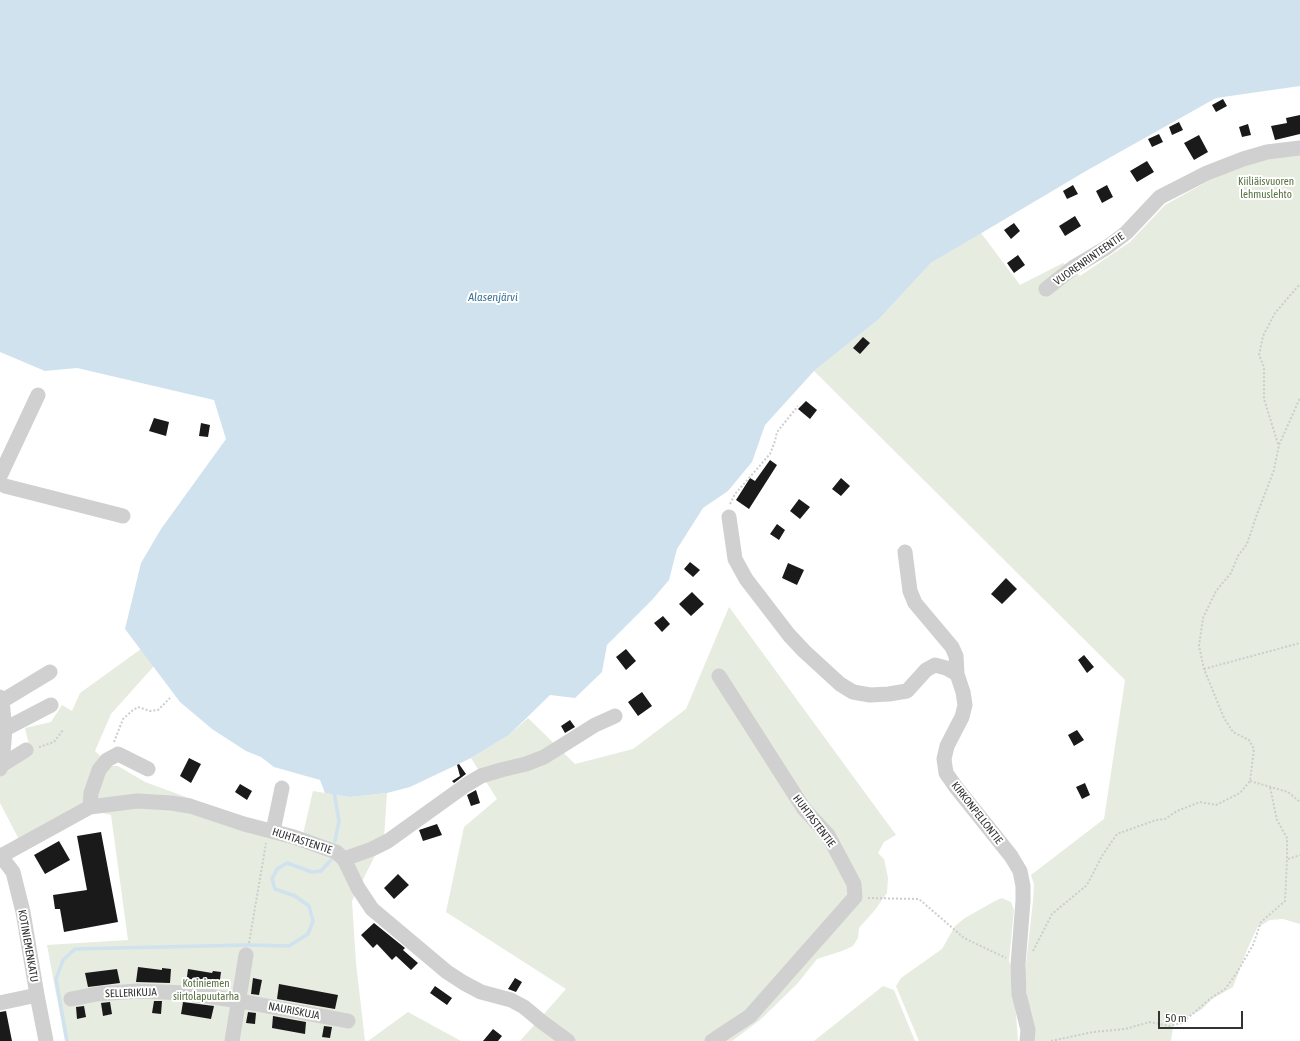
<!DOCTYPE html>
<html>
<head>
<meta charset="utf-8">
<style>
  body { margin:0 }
  #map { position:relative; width:1300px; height:1041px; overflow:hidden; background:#fff; font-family:"Asap Condensed",sans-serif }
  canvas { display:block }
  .scale { position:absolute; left:1158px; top:1011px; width:85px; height:18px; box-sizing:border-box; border:2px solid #333; border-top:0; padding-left:5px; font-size:12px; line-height:14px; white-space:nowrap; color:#333; -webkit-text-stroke:3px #fff; paint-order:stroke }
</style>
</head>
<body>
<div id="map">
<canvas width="1300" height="1041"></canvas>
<div class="scale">50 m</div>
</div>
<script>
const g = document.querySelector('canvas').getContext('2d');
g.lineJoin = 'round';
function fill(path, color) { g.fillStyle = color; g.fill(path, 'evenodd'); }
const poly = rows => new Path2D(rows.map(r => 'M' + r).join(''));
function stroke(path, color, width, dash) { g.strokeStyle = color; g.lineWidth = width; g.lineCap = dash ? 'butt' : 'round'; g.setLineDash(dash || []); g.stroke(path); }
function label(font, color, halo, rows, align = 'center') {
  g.font = font + ' "Asap Condensed",sans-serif'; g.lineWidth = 4; g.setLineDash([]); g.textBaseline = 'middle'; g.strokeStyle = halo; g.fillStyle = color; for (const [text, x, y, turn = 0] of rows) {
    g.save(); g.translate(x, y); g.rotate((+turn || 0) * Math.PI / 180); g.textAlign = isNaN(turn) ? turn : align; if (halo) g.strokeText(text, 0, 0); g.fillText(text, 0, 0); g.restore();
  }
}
fill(poly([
  [1300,154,1300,924,1283,919,1270,920,1257,928,1247,950,1233,987,1212,999,1201,1010,1187,1017,1175,1015,1171,1041,1031,1041,1025,973,1033,901,1034,884,1031,875,1104,819,1125,680,814,371,879,319,931,263,981,233,1020,285,1063,263,1080,276,1130,242,1165,205,1210,180,1252,160],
  [729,607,896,835,884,842,878,853,884,859,888,878,887,893,875,910,859,928,858,938,853,946,842,951,817,959,797,984,760,1020,732,1041,520,1041,566,989,446,912,464,827,497,799,471,758,509,735,528,718,575,764,633,749,686,709],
  [141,649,154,666,111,714,95,751,111,766,118,766,145,782,268,827,303,834,313,791,350,797,387,793,384,838,352,901,356,963,365,1041,65,1041,47,945,128,940,111,815,91,810,23,847,0,803,0,774,31,754,25,728,51,722,62,705,72,711,80,693],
  [1002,898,1011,902,1014,910,1009,961,1013,975,1018,1041,919,1041,896,986,901,978,942,949,955,926,965,918,995,901],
  [883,986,894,990,915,1041,814,1041],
  [408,1012,461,1041,368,1041]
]), '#e6ecdf');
fill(poly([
  [0,0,1300,0,1300,86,1216,98,1086,171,931,263,879,319,814,371,765,425,752,462,728,491,703,508,677,549,669,580,652,600,607,645,602,672,575,698,550,695,509,735,471,758,410,787,387,793,350,797,325,793,320,780,274,767,261,757,246,751,212,729,180,702,125,629,141,563,161,529,226,439,214,400,77,368,45,371,0,352]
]), '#cfe2ee');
stroke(poly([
  [334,792,339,821,335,841],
  [67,1041,56,979,63,960,75,949,248,945,289,946,308,934,313,921,309,906,295,896,275,889,272,879,277,869,287,863,312,872,321,871,331,860]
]), '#cfe2ee', 3.5);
fill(poly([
  [1223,99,1227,106,1216,112,1212,105],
  [1300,115,1300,134,1275,140,1271,126,1287,123,1286,118],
  [1179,122,1183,130,1172,135,1169,127],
  [1248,124,1251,135,1242,137,1239,127],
  [1159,134,1163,142,1152,147,1148,139],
  [1199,135,1208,152,1194,160,1184,143],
  [1147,161,1154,172,1137,182,1130,171],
  [1073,185,1078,194,1067,199,1063,191],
  [1107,185,1113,197,1102,203,1096,191],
  [1075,216,1081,226,1065,236,1059,226],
  [1014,223,1020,231,1011,239,1004,230],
  [1018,255,1025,265,1014,273,1007,263],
  [863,337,870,343,860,354,853,348],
  [806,401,817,410,810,419,798,409],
  [154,418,169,422,166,436,149,431],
  [201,423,210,425,208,437,199,436],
  [770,460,777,465,749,509,736,500,750,478,755,481],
  [841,478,850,486,841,496,832,489],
  [799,499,810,507,800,519,790,511],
  [777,524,785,530,779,540,770,534],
  [690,562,700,570,693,577,684,569],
  [788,563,804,570,797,585,782,578],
  [1006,578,1017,589,1002,604,991,594],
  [692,592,704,604,691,616,679,604],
  [663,616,670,624,662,632,654,623],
  [626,649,636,661,626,670,616,657],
  [1084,655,1094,667,1087,673,1078,660],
  [642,692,652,706,638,716,628,702],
  [570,720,575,727,565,733,561,726],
  [1077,730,1084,740,1074,746,1068,735],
  [189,758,201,764,191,783,180,776],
  [459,764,466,774,454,783,452,781,460,776,457,765],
  [1085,783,1090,795,1082,799,1076,787],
  [240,784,252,791,247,800,235,792],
  [476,790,480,803,471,806,467,795],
  [437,824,442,835,423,841,419,830],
  [101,832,118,922,64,932,60,909,55,909,53,895,87,890,77,836],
  [59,841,70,860,45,874,34,855],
  [398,874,409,885,394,899,384,888],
  [374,923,405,948,403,950,418,963,411,970,396,956,392,960,377,944,373,948,361,935],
  [138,967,162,970,162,968,171,969,170,983,136,982],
  [117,969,120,983,88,987,85,973],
  [188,969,212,973,213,971,221,972,219,987,195,983,195,985,186,984],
  [253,978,262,980,259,995,251,994],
  [515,978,522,982,516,992,508,989],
  [279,984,338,995,335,1009,277,999],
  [435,986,452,998,447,1005,430,993],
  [154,1001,162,1001,161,1014,152,1013],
  [110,1002,112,1014,103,1016,101,1003],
  [183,1002,214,1006,211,1019,181,1014],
  [84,1006,86,1017,77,1019,76,1007],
  [6,1011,12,1041,0,1041,0,1012],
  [248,1012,256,1013,255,1024,246,1023],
  [273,1016,306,1022,305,1034,272,1028],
  [324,1026,332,1027,330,1038,322,1037],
  [493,1029,502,1036,498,1041,483,1041]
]), '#1a1a1a');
stroke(poly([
  [1278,444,1264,399,1264,367,1259,355,1263,336,1275,313,1300,284],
  [730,504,735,494,770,454,775,441,777,432,798,406],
  [1204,669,1300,643],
  [114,742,123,719,133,710,138,707,150,711,158,710,170,698],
  [39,747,54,742,63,730],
  [1250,781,1288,792,1300,802],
  [1288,859,1300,855],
  [868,898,919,899,964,938,1006,958],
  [249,943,266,843],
  [1033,951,1052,914,1087,885,1102,856,1117,834,1156,820,1165,819,1177,811,1200,802,1216,805,1240,793,1250,781,1254,749,1249,740,1233,732,1224,718,1204,669,1199,646,1203,618,1216,591,1231,573,1238,556,1247,544,1256,517,1274,470,1279,445,1300,398],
  [1051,1041,1093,1032,1125,1029,1150,1022,1169,1026,1182,1023,1211,998,1225,989,1236,974,1253,945,1261,922,1285,901,1287,859,1287,838,1277,820,1270,787]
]), '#cdcdcd', 2, [2, 2]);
stroke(poly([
  [1046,289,1074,267,1106,248,1126,233,1160,197,1207,173,1243,159,1267,152,1300,148],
  [0,476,38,395],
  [5,486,123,516],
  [729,517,735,559,746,579,789,635,804,651,840,684,853,692,870,695,889,694,907,691,926,670,935,665,946,668,957,674],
  [905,552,910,591,915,603,952,647,956,656,957,674,963,692,965,705,962,717,947,746,944,759,946,773,955,786,1011,856,1020,871,1023,886,1023,901,1018,965,1019,994,1028,1030,1027,1041],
  [0,697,2,701,5,729,2,765,0,769],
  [2,701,50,672],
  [5,729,51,705],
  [2,765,26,750],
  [90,807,91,793,99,770,107,760,118,754,148,769],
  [273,831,282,788],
  [0,855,13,872,23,912,37,995,46,1041],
  [1,856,90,807,137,801,171,803,190,806,244,824,294,837,336,852,344,859,358,888,372,909,447,972,464,983,481,992,511,1000,524,1007,542,1022,568,1041],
  [344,859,372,849,388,841,466,785,481,776,501,770,526,764,544,757,595,725,615,716],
  [71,999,97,994,138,991,186,993,240,1001,348,1021],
  [0,1003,37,995],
  [232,1041,246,955],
  [712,1041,750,1016,855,897,854,884,828,835,804,809,719,676]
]), '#d0d0d0', 15);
label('11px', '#56703f', '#fff', [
  ["Kiiliäisvuoren",1266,182],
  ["lehmuslehto",1266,195],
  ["Kotiniemen",206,984],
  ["siirtolapuutarha",206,997]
]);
label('11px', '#333', '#fff', [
  ["VUORENRINTEENTIE",1089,259,-35],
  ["KIRKONPELLONTIE",977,813,52],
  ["HUHTASTENTIE",814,821,53],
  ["HUHTASTENTIE",302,841,18],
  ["KOTINIEMENKATU",28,946,80],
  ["SELLERIKUJA",131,993,-2],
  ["NAURISKUJA",294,1011,11]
]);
label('italic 12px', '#3f7597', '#fff', [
  ["Alasenjärvi",493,297]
]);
</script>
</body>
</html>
